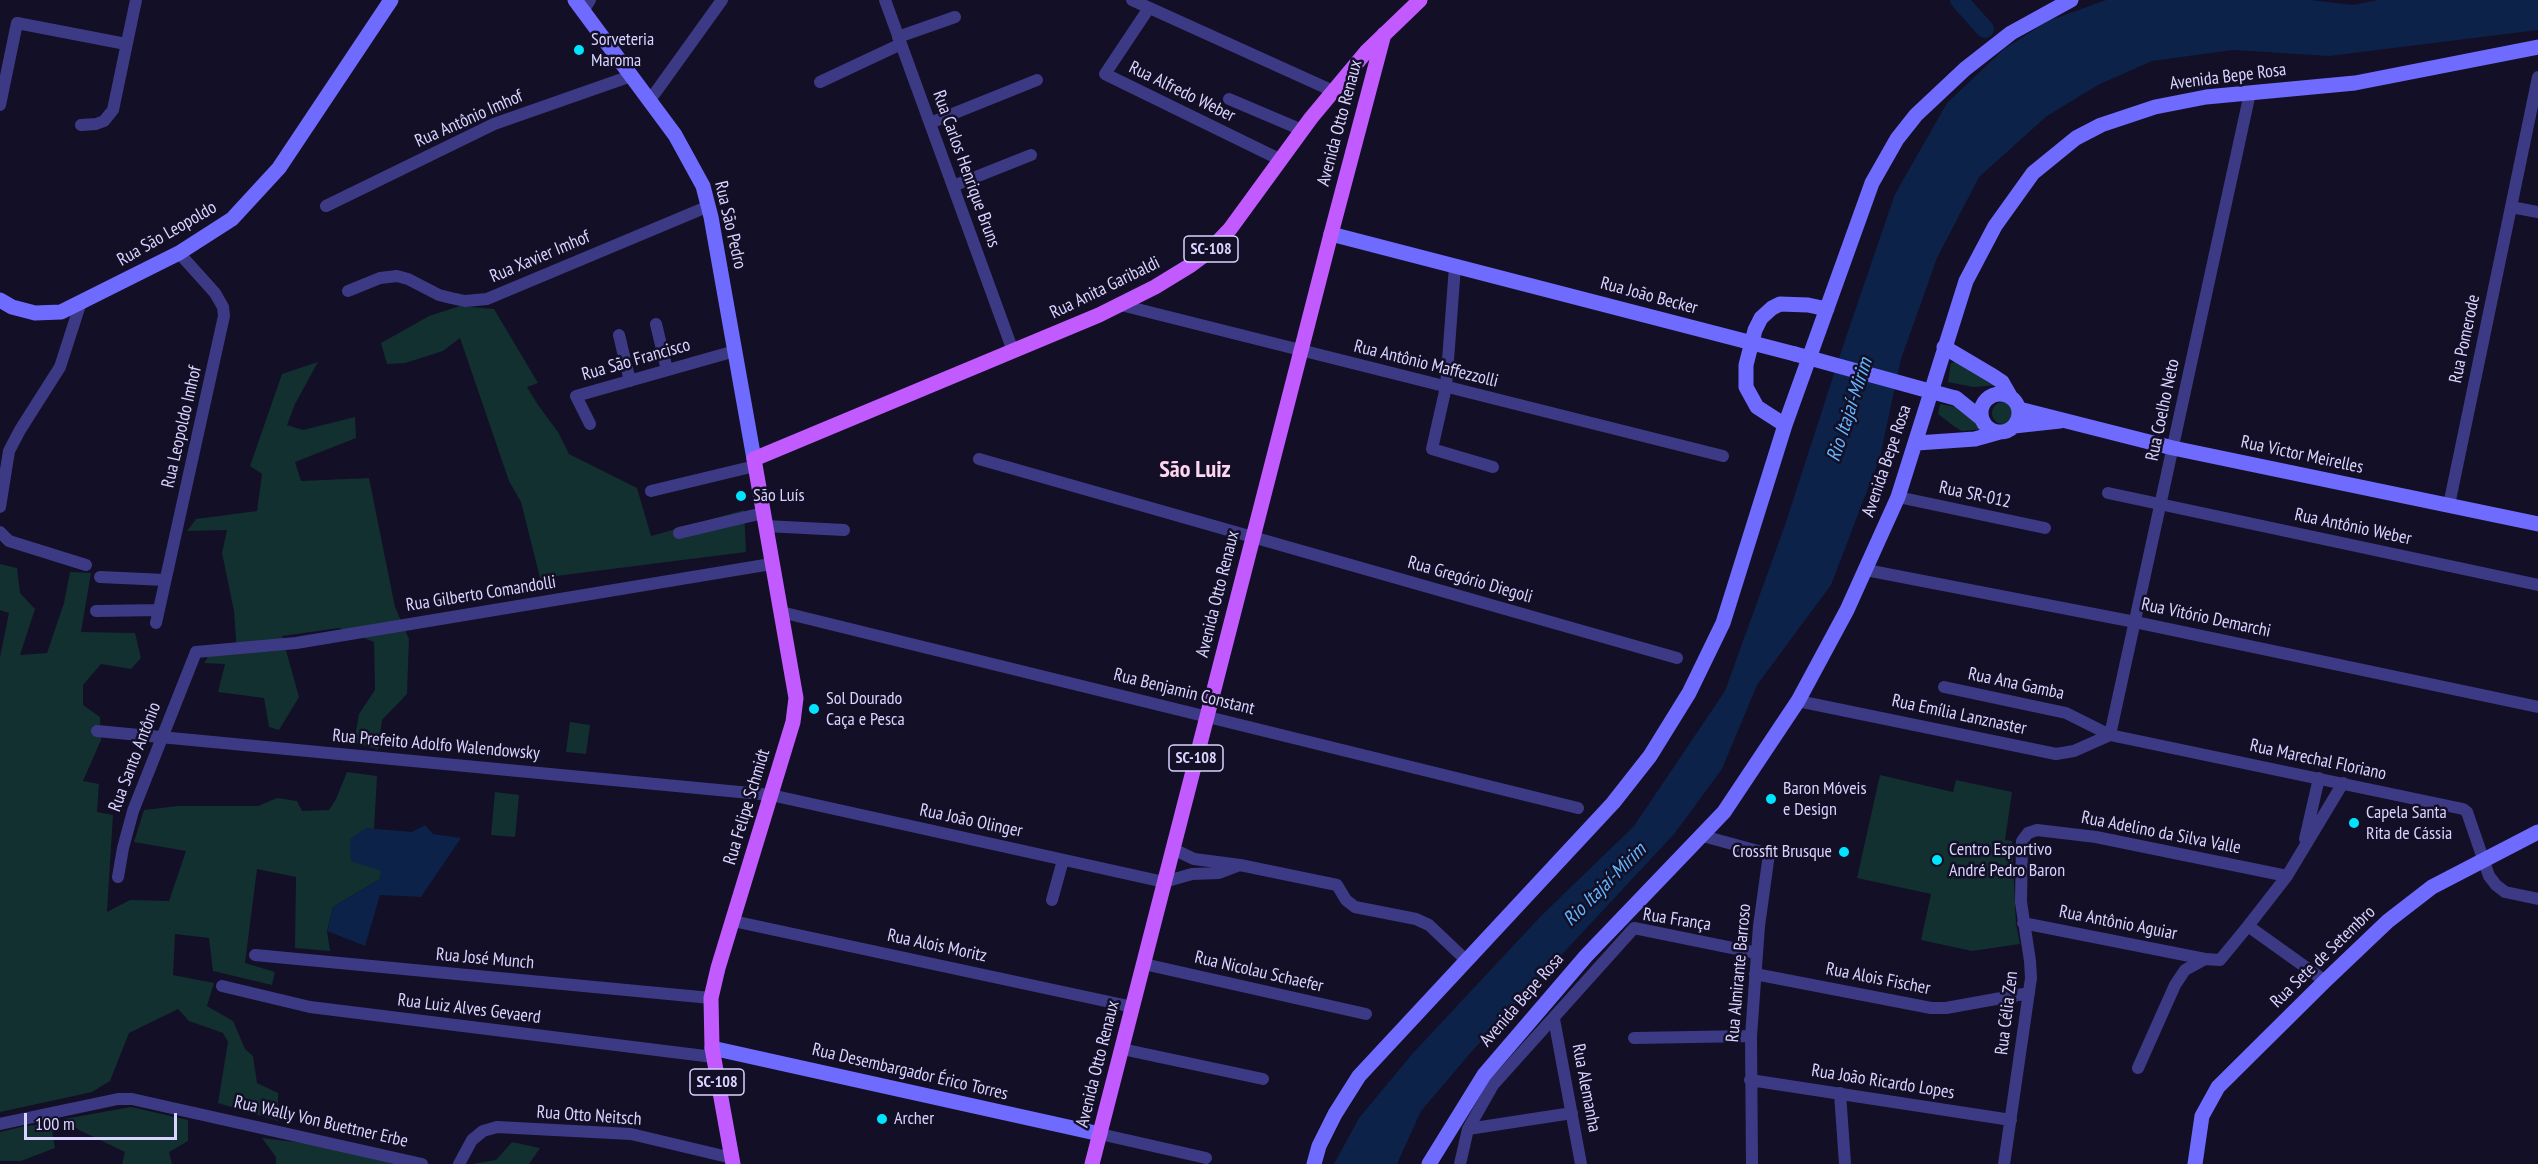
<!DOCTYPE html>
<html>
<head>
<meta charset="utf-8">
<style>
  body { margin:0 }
  #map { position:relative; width:2538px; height:1164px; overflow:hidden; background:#130f26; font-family:"PT Sans Narrow",sans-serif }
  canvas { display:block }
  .scale { position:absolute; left:24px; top:1113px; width:153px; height:27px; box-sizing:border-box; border:3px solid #d9d4ff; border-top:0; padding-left:8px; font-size:18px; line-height:21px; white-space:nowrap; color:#d9d4ff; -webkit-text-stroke:4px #130f26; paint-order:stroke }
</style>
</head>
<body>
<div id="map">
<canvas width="2538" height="1164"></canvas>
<div class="scale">100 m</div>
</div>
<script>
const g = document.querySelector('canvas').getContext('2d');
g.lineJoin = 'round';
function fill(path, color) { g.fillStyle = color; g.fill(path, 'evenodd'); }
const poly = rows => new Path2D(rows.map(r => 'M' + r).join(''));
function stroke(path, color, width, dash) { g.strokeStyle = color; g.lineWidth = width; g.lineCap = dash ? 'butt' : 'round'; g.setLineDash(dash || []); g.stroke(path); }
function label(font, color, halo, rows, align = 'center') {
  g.font = font + ' "PT Sans Narrow",sans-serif'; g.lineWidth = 5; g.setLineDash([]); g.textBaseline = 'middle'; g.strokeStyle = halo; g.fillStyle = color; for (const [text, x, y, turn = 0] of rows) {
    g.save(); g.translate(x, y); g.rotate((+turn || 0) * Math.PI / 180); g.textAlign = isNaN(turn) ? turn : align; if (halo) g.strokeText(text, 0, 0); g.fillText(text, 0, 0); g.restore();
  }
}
fill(poly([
  [460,306,494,309,538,383,527,387,538,405,558,432,569,454,637,488,651,536,744,510,746,552,540,578,521,502,509,481,460,338,443,351,405,363,387,364,381,343,429,316],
  [1959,361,1999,385,1973,387,1948,382,1951,363],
  [318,362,295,404,287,425,303,430,355,417,356,438,295,462,301,481,369,478,395,607,409,639,407,694,382,720,378,749,354,743,359,714,375,690,374,642,339,628,282,636,299,697,279,730,269,727,264,698,218,692,225,664,204,663,209,655,237,653,234,611,222,553,227,530,187,531,196,519,257,511,262,474,250,466,282,374],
  '1992 413a11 11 0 1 1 22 0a11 11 0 1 1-22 0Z',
  [1940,404,1957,407,1984,429,1962,431,1955,427,1938,414],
  [0,564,17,568,20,593,35,609,20,655,47,653,64,603,70,572,91,573,81,632,135,633,141,658,131,669,101,664,83,685,83,705,100,717,101,740,83,781,99,784,97,812,113,815,107,912,130,900,169,901,186,851,134,842,144,810,178,806,258,806,277,798,297,801,302,811,329,810,336,799,347,772,377,776,374,830,366,828,381,871,380,879,333,907,327,931,330,951,295,948,296,877,257,869,245,963,275,972,272,985,213,971,209,938,175,934,173,975,214,983,207,1006,233,1021,245,1049,253,1056,257,1083,278,1093,278,1121,218,1103,228,1042,223,1033,189,1021,178,1009,129,1033,110,1081,92,1092,0,1112,0,657,9,613,0,610],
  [570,722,590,725,586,754,566,752],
  [1880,775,1953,792,1956,780,2012,792,2005,840,2012,841,2016,924,2020,944,1972,951,1921,940,1931,894,1857,878],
  [495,792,519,795,515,837,491,835],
  [131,1107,188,1120,188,1141,169,1152,172,1164,122,1164,125,1152,79,1130,64,1119],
  [51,1124,55,1148,21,1161,0,1161,0,1132,25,1126],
  [262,1138,310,1144,396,1164,276,1164,276,1157],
  [512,1142,540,1148,529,1164,472,1164,496,1160]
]), '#12302f');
fill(poly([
  [2106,0,2311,0,2353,5,2378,0,2538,0,2538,30,2329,56,2233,50,2152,61,2098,85,2047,116,1979,177,1937,258,1901,359,1880,457,1831,585,1757,685,1722,769,1675,833,1473,1050,1421,1111,1397,1164,1334,1164,1359,1118,1413,1053,1541,916,1634,826,1725,691,1785,525,1844,343,1895,194,1947,103,2004,49,2048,21],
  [425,825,433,834,461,838,421,897,380,895,365,946,327,931,333,907,380,879,381,871,351,861,350,839,366,828,412,832]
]), '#0c2248');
stroke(poly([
  [1959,0,1985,29]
]), '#0c2248', 18);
stroke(poly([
  [885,0,1013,351],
  [1132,0,1333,91],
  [1149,8,1105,74,1281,160],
  [583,11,590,0],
  [898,37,955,17],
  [820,82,901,44],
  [1229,99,1302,130],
  [650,100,722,0],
  [0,105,17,23,126,44],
  [930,123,1037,80],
  [81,125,96,124,104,121,113,110,136,0],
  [953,186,1031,155],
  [326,206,494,124,631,76],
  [2511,207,2538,77],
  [1455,266,1446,387,1432,449,1493,467],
  [348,291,380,278,397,276,408,279,439,295,451,298,465,301,487,299,709,206],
  [1121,305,1723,456],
  [656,324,667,370],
  [619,335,630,381],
  [590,424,576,396,735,351],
  [979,459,1677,658],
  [651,491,755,466],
  [2108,493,2538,585],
  [1898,497,2045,528],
  [2449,505,2511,207,2538,212],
  [0,507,9,451,20,430,60,367,80,305],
  [765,526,844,530],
  [0,532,9,541,86,565],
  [679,533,763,513],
  [1866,570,2135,622,2538,707],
  [100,577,165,580],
  [96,611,159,610],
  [781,612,1578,808],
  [156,623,224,316,223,307,215,293,179,253],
  [1944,687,2066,713,2110,735,2463,809,2467,812,2489,876,2496,885,2505,892,2538,899],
  [1798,701,2056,754,2074,751,2110,735],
  [97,731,771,795,1164,882,1192,874,1219,873,1240,865],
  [2110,735,2250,93],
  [1703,836,1769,854,1759,926,1751,1036,1752,1164],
  [2305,839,2319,778],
  [1173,849,1194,859,1240,865,1337,885,1346,900,1355,907,1416,919,1429,925,1467,961],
  [118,877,123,848,133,811,196,652,296,643,771,564],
  [1052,900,1063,860],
  [733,921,1133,1007],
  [2023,923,2205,959],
  [255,955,711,998],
  [1144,964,1366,1014],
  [1755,974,1931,1008,1946,1008,2029,993],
  [2325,981,2248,926,2287,876,2343,783],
  [222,986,310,1007,713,1057],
  [1554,1019,1581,1164],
  [1634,1038,1751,1036],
  [1122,1049,1263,1079],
  [2138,1068,2175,985,2185,970,2205,959,2220,960,2248,926],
  [1750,1080,2011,1120],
  [1840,1093,1845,1164],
  [0,1124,118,1099,132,1099,422,1164],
  [1468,1129,1572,1113],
  [1100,1134,1206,1158],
  [459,1164,472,1140,483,1131,497,1127,631,1134,732,1158],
  [1460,1164,1468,1129,1493,1085,1634,928,1757,953],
  [2004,1164,2031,978,2030,961,2021,902,2022,841,2028,833,2037,830,2096,837,2287,876]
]), '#3d3a85', 12);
stroke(poly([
  [575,0,675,135,703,186,711,217,754,459],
  [1331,234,1795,354],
  [0,300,12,307,35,313,61,312,179,253,232,219,279,168,391,0],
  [1944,347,1993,376,2002,382,2010,396],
  '1981 413a19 19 0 1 1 38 0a19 19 0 1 1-38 0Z',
  [1956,398,1982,419],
  [2019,409,2173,448,2538,524],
  [1785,425,1757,407,1746,387,1746,365,1755,330,1761,318,1772,308,1780,304,1808,305,1827,309],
  [2014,426,2060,421],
  [1917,443,1975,439,2000,432],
  [712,1048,1100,1134],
  [1314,1164,1319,1146,1335,1114,1359,1076,1613,803,1650,756,1689,693,1723,623,1785,425,1872,183,1897,139,1916,115,1965,69,2011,33,2071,0],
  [1429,1164,1484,1075,1586,956,1724,812,1798,701,1847,610,1898,497,1966,281,1995,226,2033,173,2076,138,2101,125,2155,107,2206,97,2355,83,2538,47],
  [2195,1164,2202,1116,2218,1087,2325,981,2388,921,2432,887,2538,832]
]), '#6f6bff', 15);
stroke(poly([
  [733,1164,712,1048,711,998,718,968,793,722,796,698,754,459,1099,315,1155,287,1191,265,1206,254,1230,229,1311,118,1366,52,1420,0],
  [1092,1164,1331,234,1384,34]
]), '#c25bff', 15);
stroke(poly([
  [1795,354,1955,398]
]), '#6f6bff', 15);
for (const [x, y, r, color] of [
  [579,50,6,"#00e5ff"],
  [741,496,6,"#00e5ff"],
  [814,709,6,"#00e5ff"],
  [1771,799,6,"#00e5ff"],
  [2354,823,6,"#00e5ff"],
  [1844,852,6,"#00e5ff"],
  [1937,860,6,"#00e5ff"],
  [882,1119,6,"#00e5ff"]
]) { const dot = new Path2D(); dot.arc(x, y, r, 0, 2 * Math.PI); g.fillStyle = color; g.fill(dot); stroke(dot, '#130f26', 2); }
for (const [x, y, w] of [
  [1211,249,54],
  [1196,758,54],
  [717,1082,54]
]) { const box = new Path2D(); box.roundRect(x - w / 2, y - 13, w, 26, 4.5); g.fillStyle = '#130f26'; g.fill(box); stroke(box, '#d9d4ff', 1.5); }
label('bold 16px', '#d9d4ff', null, [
  ["SC-108",1211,249],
  ["SC-108",1196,758],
  ["SC-108",717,1082]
]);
label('18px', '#d9d4ff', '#130f26', [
  ["Sorveteria",591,40],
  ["Maroma",591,61],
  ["São Luís",753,496],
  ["Sol Dourado",826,699],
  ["Caça e Pesca",826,720],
  ["Baron Móveis",1783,789],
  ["e Design",1783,810],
  ["Capela Santa",2366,813],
  ["Rita de Cássia",2366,834],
  ["Centro Esportivo",1949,850],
  ["André Pedro Baron",1949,871],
  ["Crossfit Brusque",1832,852,"right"],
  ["Archer",894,1119]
], 'left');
label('18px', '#d9d4ff', '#130f26', [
  ["Avenida Bepe Rosa",2228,77,-7],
  ["Rua Alfredo Weber",1182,92,26],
  ["Rua Antônio Imhof",469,119,-24],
  ["Avenida Otto Renaux",1340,123,-75],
  ["Rua Carlos Henrique Bruns",966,169,70],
  ["Rua São Pedro",730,225,77],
  ["Rua São Leopoldo",167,234,-30],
  ["Rua Xavier Imhof",540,257,-23],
  ["Rua Anita Garibaldi",1105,288,-26],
  ["Rua João Becker",1649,296,15],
  ["Rua Pomerode",2465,339,-78],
  ["Rua São Francisco",636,360,-16],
  ["Rua Antônio Maffezzolli",1426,364,14],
  ["Rua Coelho Neto",2163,410,-78],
  ["Rua Leopoldo Imhof",182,427,-77],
  ["Rua Victor Meirelles",2302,455,12],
  ["Avenida Bepe Rosa",1887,461,-71],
  ["Rua SR-012",1975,495,12],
  ["Rua Antônio Weber",2353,527,12],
  ["Rua Gregório Diegoli",1470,580,16],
  ["Rua Gilberto Comandolli",481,594,-9],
  ["Avenida Otto Renaux",1218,594,-76],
  ["Rua Vitório Demarchi",2206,618,12],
  ["Rua Ana Gamba",2016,684,12],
  ["Rua Benjamin Constant",1184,692,14],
  ["Rua Emília Lanznaster",1959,715,12],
  ["Rua Prefeito Adolfo Walendowsky",436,745,5],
  ["Rua Santo Antônio",135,757,-69],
  ["Rua Marechal Floriano",2318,760,12],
  ["Rua Felipe Schmidt",747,807,-73],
  ["Rua João Olinger",971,821,12],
  ["Rua Adelino da Silva Valle",2161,833,11],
  ["Rua França",1677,920,9],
  ["Rua Antônio Aguiar",2118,923,11],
  ["Rua Alois Moritz",937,946,12],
  ["Rua Sete de Setembro",2323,957,-44],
  ["Rua José Munch",485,959,5],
  ["Rua Nicolau Schaefer",1259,972,13],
  ["Rua Almirante Barroso",1739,973,-85],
  ["Rua Alois Fischer",1878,979,11],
  ["Avenida Bepe Rosa",1522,1000,-49],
  ["Rua Luiz Alves Gevaerd",469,1009,7],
  ["Rua Célia Zen",2007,1013,-83],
  ["Avenida Otto Renaux",1098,1064,-76],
  ["Rua Desembargador Érico Torres",910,1072,13],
  ["Rua João Ricardo Lopes",1883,1082,9],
  ["Rua Alemanha",1586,1088,79],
  ["Rua Otto Neitsch",589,1116,4],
  ["Rua Wally Von Buettner Erbe",321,1122,13]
]);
label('italic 20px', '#62b6ff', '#130f26', [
  ["Rio Itajaí-Mirim",1850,410,-72],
  ["Rio Itajaí-Mirim",1605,885,-45]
]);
label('bold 24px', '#ffd6f0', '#130f26', [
  ["São Luiz",1195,470]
]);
</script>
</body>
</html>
